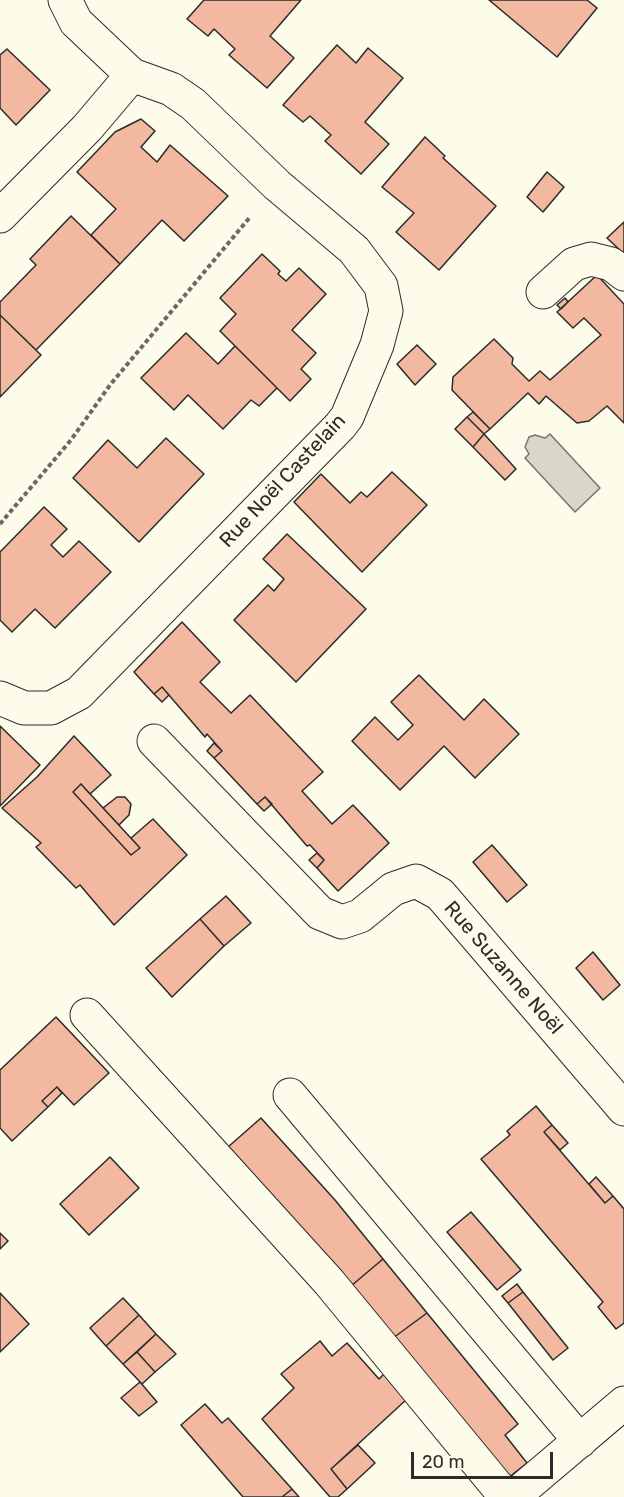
<!DOCTYPE html>
<html>
<head>
<meta charset="utf-8">
<style>
  body { margin:0 }
  #map { position:relative; width:624px; height:1497px; overflow:hidden; background:#fdfbea; font-family:Rubik,sans-serif }
  canvas { display:block }
  .scale { position:absolute; left:411px; top:1452px; width:142px; height:27px; box-sizing:border-box; border:3px solid #2b2b2b; border-top:0; padding-left:8px; font-size:18px; line-height:21px; white-space:nowrap; color:#2b2b2b; -webkit-text-stroke:4px #fdfbea; paint-order:stroke }
</style>
</head>
<body>
<div id="map">
<canvas width="624" height="1497"></canvas>
<div class="scale">20 m</div>
</div>
<script>
const g = document.querySelector('canvas').getContext('2d');
g.lineJoin = 'round';
function fill(path, color) { g.fillStyle = color; g.fill(path, 'evenodd'); }
const poly = rows => new Path2D(rows.map(r => 'M' + r).join(''));
function stroke(path, color, width, dash) { g.strokeStyle = color; g.lineWidth = width; g.lineCap = dash ? 'butt' : 'round'; g.setLineDash(dash || []); g.stroke(path); }
function label(font, color, halo, rows, align = 'center') {
  g.font = font + ' Rubik,sans-serif'; g.lineWidth = 4.5; g.setLineDash([]); g.textBaseline = 'middle'; g.strokeStyle = halo; g.fillStyle = color; for (const [text, x, y, turn = 0] of rows) {
    g.save(); g.translate(x, y); g.rotate((+turn || 0) * Math.PI / 180); g.textAlign = isNaN(turn) ? turn : align; if (halo) g.strokeText(text, 0, 0); g.fillText(text, 0, 0); g.restore();
  }
}
const water = poly([
  [550,434,600,488,575,512,525,458,529,454,525,447,529,437,535,435,545,438,550,434]
]);
fill(water, '#d8d7c9');
stroke(water, '#74746e', 1.5);
const building = poly([
  [204,0,301,0,270,36,294,58,267,88,229,55,235,49,214,29,208,36,187,19,204,0],
  [489,0,587,0,597,8,557,57,489,0],
  [337,45,356,63,368,48,403,78,365,122,389,144,361,174,325,141,331,135,310,116,303,122,283,105,337,45],
  [7,49,50,90,16,125,0,108,0,55,7,49],
  [141,119,155,131,141,147,157,162,170,145,228,196,184,241,162,220,120,264,91,235,116,209,77,172,115,132,141,119],
  [425,137,445,156,443,158,496,206,439,270,396,232,414,213,382,187,425,137],
  [547,172,564,187,543,212,527,197,547,172],
  [71,216,120,264,36,350,0,315,0,302,36,265,30,259,71,216],
  [624,222,624,254,607,238,624,222],
  [262,254,280,271,278,274,286,281,299,268,326,294,292,330,316,353,301,369,311,379,290,401,220,331,236,314,220,298,262,254],
  [597,275,624,304,624,423,607,406,589,421,577,423,546,396,539,404,528,393,490,429,452,390,453,377,494,339,513,358,512,364,529,381,540,371,550,380,601,335,584,318,573,328,557,312,597,275],
  [565,298,568,302,561,309,557,305,565,298],
  [0,315,41,355,0,397,0,315],
  [186,333,218,364,235,346,277,388,259,406,251,400,223,429,188,395,174,410,141,378,186,333],
  [417,345,436,364,415,385,397,364,417,345],
  [473,412,490,429,484,434,467,417,473,412],
  [467,417,484,434,473,447,455,429,467,417],
  [484,434,516,469,505,480,473,447,484,434],
  [166,438,204,474,139,542,73,478,108,440,137,468,166,438],
  [392,472,427,505,362,572,294,502,321,474,350,503,361,492,367,497,392,472],
  [44,507,67,529,51,545,63,557,79,541,111,572,55,628,35,609,12,632,0,620,0,552,44,507],
  [287,534,366,609,296,682,234,620,268,585,274,591,284,579,263,559,287,534],
  [182,622,220,662,200,682,231,713,250,695,323,772,302,791,332,824,353,805,389,843,338,891,317,868,324,860,310,845,307,846,265,797,257,804,214,758,222,751,207,734,205,737,162,687,154,694,134,672,182,622],
  [419,675,464,720,484,699,519,734,475,778,444,746,400,790,352,741,375,717,398,740,413,725,391,702,419,675],
  [162,687,169,695,162,702,154,694,162,687],
  [0,726,40,765,0,806,0,726],
  [74,736,111,775,90,794,81,784,73,792,131,855,140,848,131,838,153,819,187,855,114,925,80,885,76,888,36,847,41,843,2,808,37,777,74,736],
  [214,743,222,751,214,758,207,751,214,743],
  [81,784,140,848,131,855,73,792,81,784],
  [117,797,125,797,131,804,129,815,119,825,103,808,117,797],
  [265,797,272,804,264,811,257,804,265,797],
  [492,845,527,885,507,902,473,862,492,845],
  [317,853,324,860,317,868,309,860,317,853],
  [226,896,251,923,224,946,200,919,226,896],
  [200,919,224,946,172,997,146,968,200,919],
  [593,952,620,985,603,1000,576,968,593,952],
  [56,1017,109,1073,74,1105,57,1087,42,1101,48,1107,12,1141,0,1128,0,1070,56,1017],
  [57,1087,62,1093,48,1107,42,1101,57,1087],
  [536,1106,552,1125,544,1132,605,1203,613,1196,624,1209,624,1323,616,1329,598,1307,603,1302,481,1159,510,1135,507,1131,536,1106],
  [261,1118,335,1200,383,1259,351,1286,228,1147,261,1118],
  [552,1125,568,1143,560,1150,544,1132,552,1125],
  [110,1157,139,1188,89,1235,60,1204,110,1157],
  [596,1177,613,1196,605,1203,589,1184,596,1177],
  [471,1212,521,1270,497,1290,447,1232,471,1212],
  [0,1233,8,1241,0,1249,0,1233],
  [383,1259,427,1313,393,1338,351,1286,383,1259],
  [517,1284,523,1292,508,1303,502,1296,517,1284],
  [523,1292,568,1348,553,1360,508,1303,523,1292],
  [0,1293,29,1324,0,1352,0,1293],
  [123,1298,139,1315,106,1346,90,1328,123,1298],
  [427,1313,518,1424,505,1435,527,1463,508,1478,393,1338,427,1313],
  [139,1315,156,1334,123,1364,106,1346,139,1315],
  [156,1334,176,1354,155,1372,137,1352,156,1334],
  [320,1341,332,1356,347,1343,379,1379,386,1372,407,1399,331,1469,347,1489,338,1497,330,1497,262,1419,294,1388,281,1374,320,1341],
  [137,1352,155,1372,142,1384,123,1364,137,1352],
  [140,1382,157,1402,139,1416,121,1398,140,1382],
  [205,1404,222,1423,228,1418,292,1489,282,1497,243,1497,181,1425,205,1404],
  [358,1445,375,1463,347,1489,331,1469,358,1445],
  [292,1489,299,1497,282,1497,292,1489]
]);
fill(building, '#f2b8a0');
stroke(building, '#2b2b2b', 1.5);
const minor = poly([
  [0,216,87,128,132,75],
  [543,292,574,264,591,259,611,264,624,274],
  [0,698,24,708,51,708,79,693,340,426,347,417,377,345,386,311,381,286,354,250,277,185,193,104,171,89,132,75,76,22,65,0],
  [154,741,320,913,342,922,360,916,393,889,416,881,440,894,624,1109],
  [87,1015,329,1282,506,1497],
  [290,1095,580,1441],
  [513,1497,624,1403]
]);
stroke(minor, '#2b2b2b', 35);
stroke(poly([
  [0,524,71,440,110,385,251,216]
]), '#6a6964', 4, [4.5, 3]);
stroke(minor, '#fdfbea', 33);
label('20px', '#2b2b2b', '#fdfbea', [
  ["Rue Noël Castelain",283,481,-47],
  ["Rue Suzanne Noël",503,968,49]
]);
</script>
</body>
</html>
